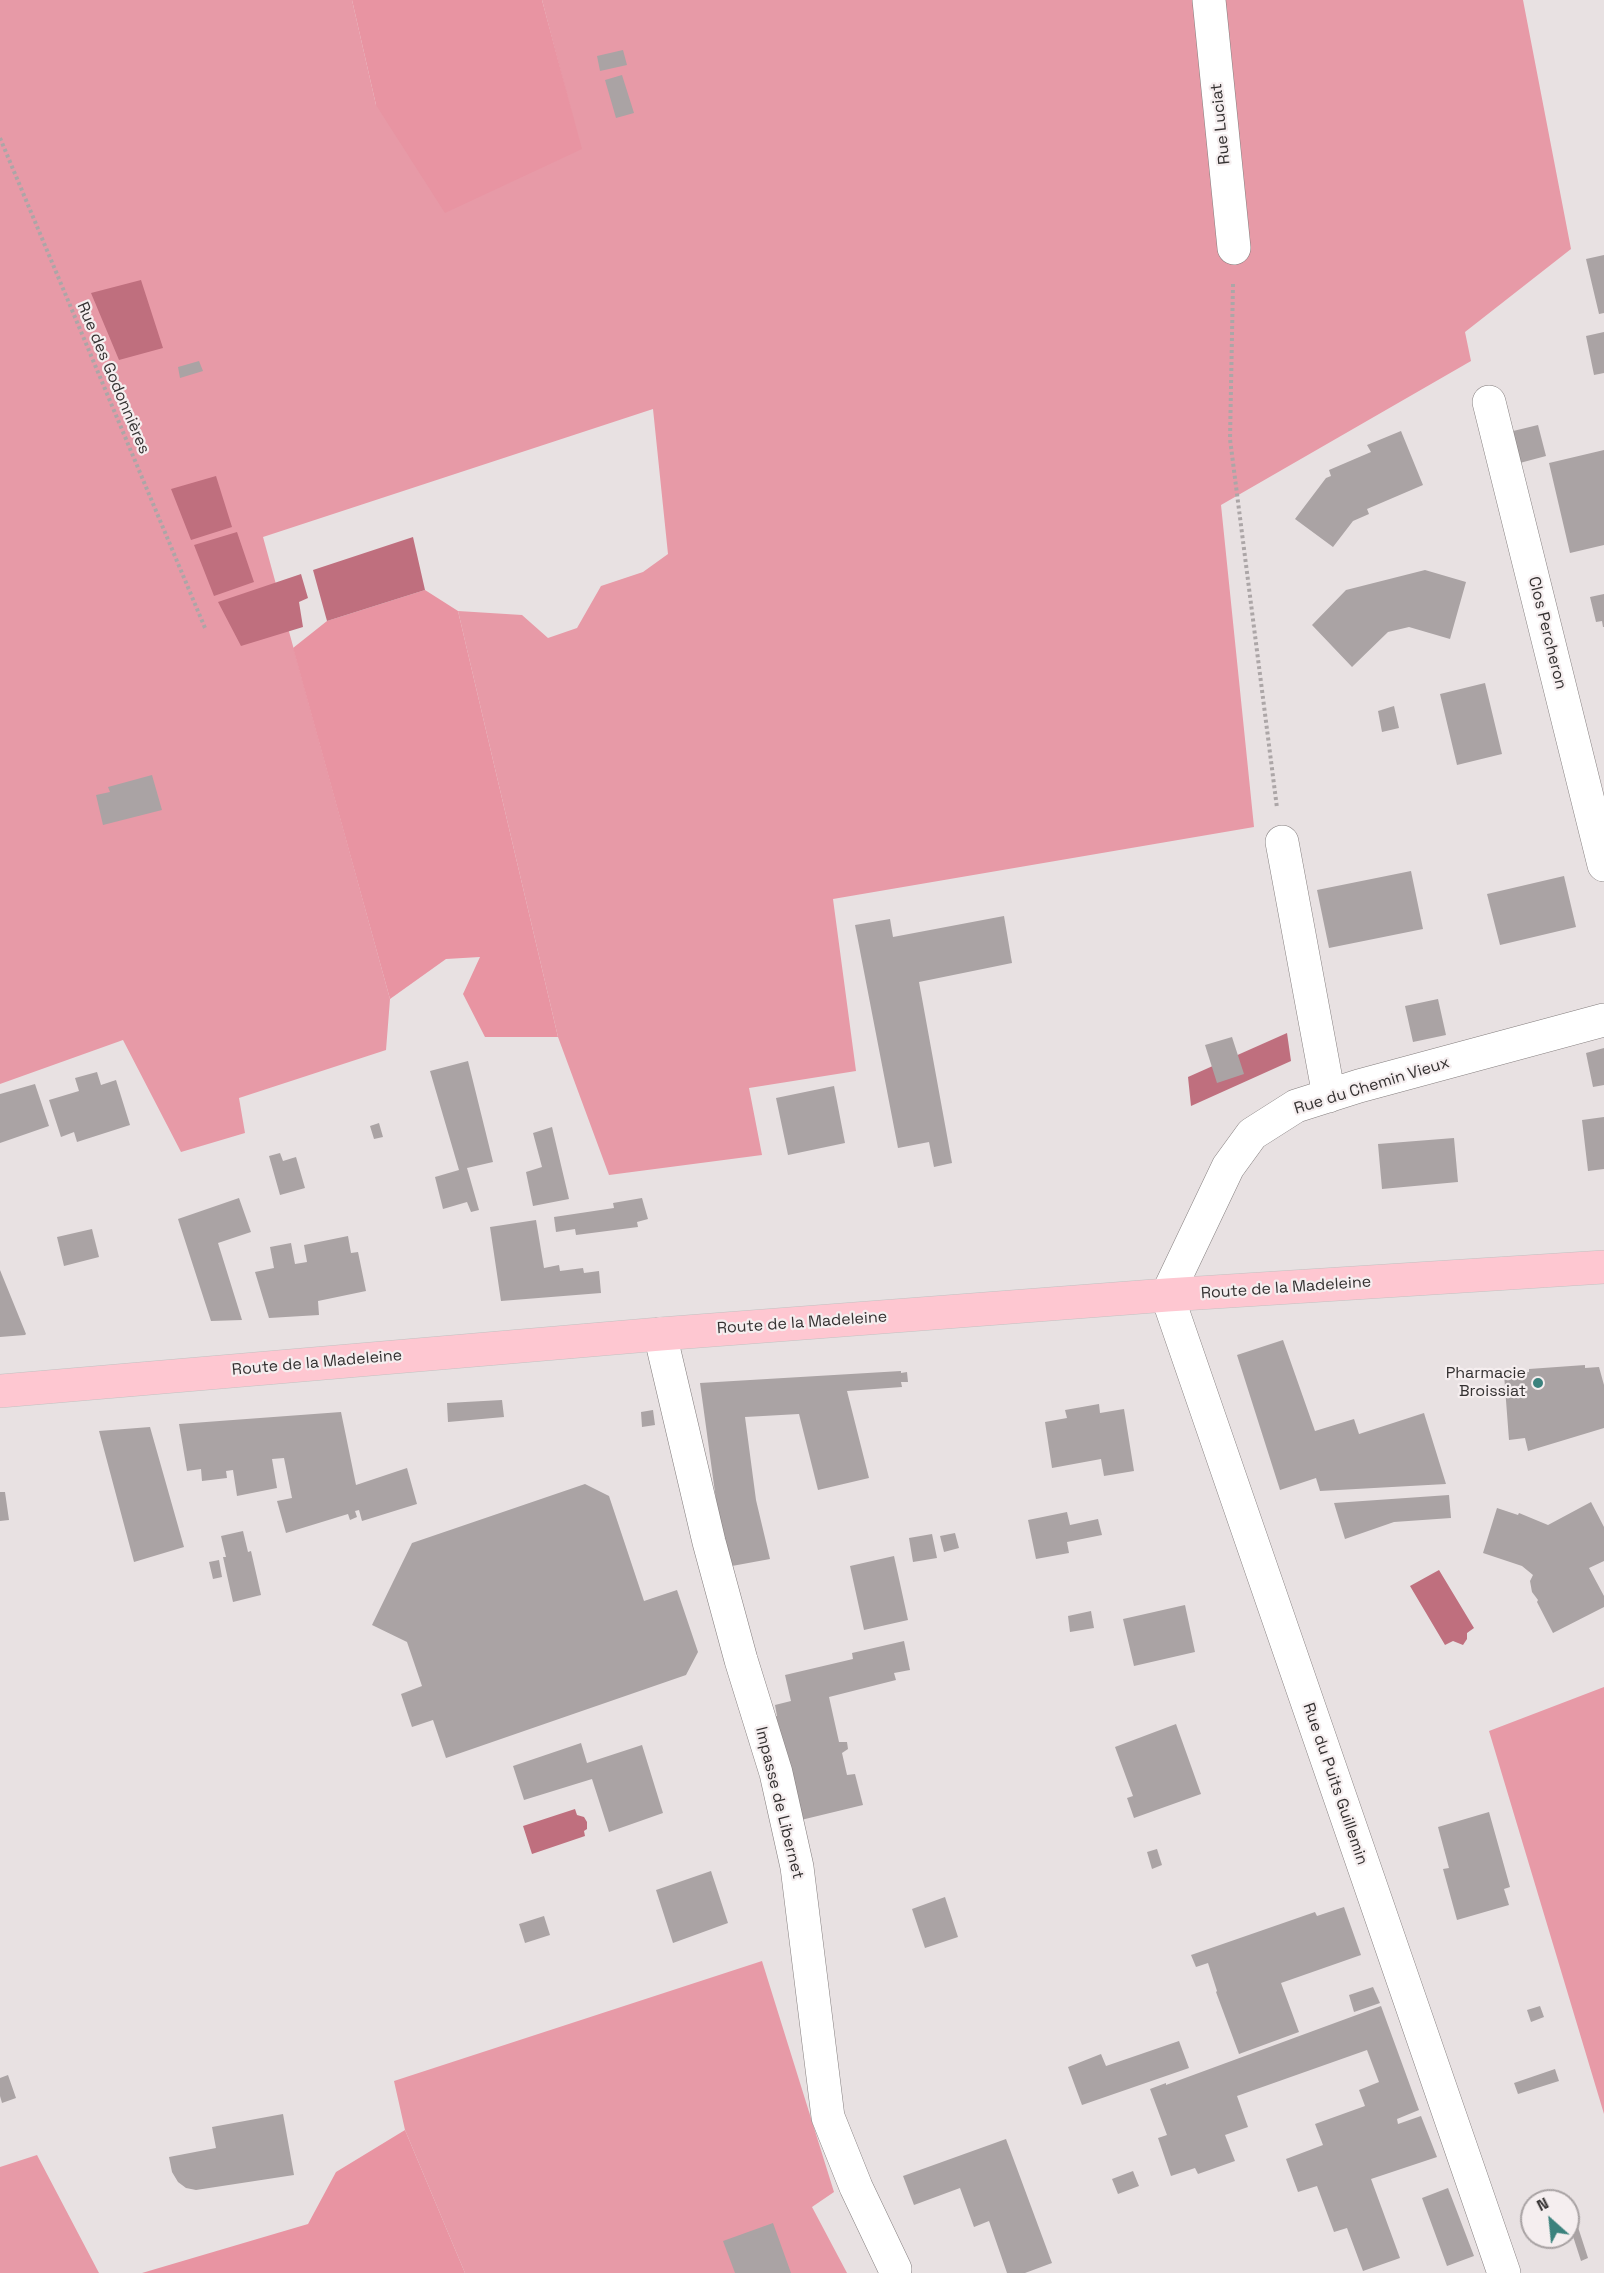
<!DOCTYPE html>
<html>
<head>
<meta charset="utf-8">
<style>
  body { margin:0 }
  #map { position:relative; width:1604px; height:2273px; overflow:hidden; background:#e8e1e2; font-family:"Space Grotesk",sans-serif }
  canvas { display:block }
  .north { position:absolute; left:1520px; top:2189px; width:60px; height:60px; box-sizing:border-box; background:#f5eeef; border:2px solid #a8a2a3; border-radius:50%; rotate:333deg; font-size:16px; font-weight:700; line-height:24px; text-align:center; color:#343131 }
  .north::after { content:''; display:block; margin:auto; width:21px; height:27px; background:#3b827d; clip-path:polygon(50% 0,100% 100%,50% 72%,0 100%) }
</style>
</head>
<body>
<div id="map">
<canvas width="1604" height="2273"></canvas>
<div class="north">N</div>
</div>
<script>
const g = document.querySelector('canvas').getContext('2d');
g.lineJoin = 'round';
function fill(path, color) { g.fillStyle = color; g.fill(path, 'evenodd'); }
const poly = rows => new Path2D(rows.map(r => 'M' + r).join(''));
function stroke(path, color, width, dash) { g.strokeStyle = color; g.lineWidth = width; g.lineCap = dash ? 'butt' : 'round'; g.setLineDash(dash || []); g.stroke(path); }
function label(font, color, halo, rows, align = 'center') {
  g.font = font + ' "Space Grotesk",sans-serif'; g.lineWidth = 4.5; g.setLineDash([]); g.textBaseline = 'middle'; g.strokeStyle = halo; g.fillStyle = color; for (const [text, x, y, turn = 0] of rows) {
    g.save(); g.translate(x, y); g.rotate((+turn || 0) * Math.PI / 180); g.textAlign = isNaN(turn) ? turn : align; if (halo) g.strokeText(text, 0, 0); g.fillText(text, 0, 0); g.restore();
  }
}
fill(poly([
  [0,0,352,0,376,105,581,149,542,0,1523,0,1571,249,1465,332,1471,361,1221,505,1254,827,833,899,856,1071,749,1088,762,1155,609,1175,558,1037,458,611,522,615,548,638,577,628,601,586,643,572,668,554,653,409,263,537,390,999,386,1050,239,1098,245,1133,181,1152,123,1040,0,1084],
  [1604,1687,1604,2114,1489,1731],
  [762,1961,834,2192,812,2207,847,2273,465,2273,405,2130,394,2081],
  [37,2155,99,2273,0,2273,0,2167]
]), '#e79aa7');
fill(poly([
  [352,0,542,0,582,149,445,213,376,105],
  [425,590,458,611,558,1037,485,1037,463,994,480,957,446,959,390,999,293,648,327,621],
  [405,2130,465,2273,142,2273,308,2224,336,2172]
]), '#e894a2');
fill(poly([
  [141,280,163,348,119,360,91,293],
  [216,476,232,527,191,540,171,489],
  [237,532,254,582,214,596,194,545],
  [413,537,425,590,327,621,313,570],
  [301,574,308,598,299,602,303,627,241,646,218,602],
  [1287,1033,1291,1061,1191,1106,1188,1077],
  [1439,1570,1474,1628,1467,1633,1467,1639,1463,1645,1453,1641,1445,1645,1410,1586],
  [575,1809,577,1815,584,1817,587,1822,587,1829,584,1831,585,1836,532,1854,523,1826]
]), '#bf6f7e');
fill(poly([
  [623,50,627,65,600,71,597,56],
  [622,75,634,113,616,118,605,80],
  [1604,255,1604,313,1599,314,1586,259],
  [1604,332,1604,373,1594,375,1586,336],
  [199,361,203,371,180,378,178,367],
  [1538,425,1546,456,1516,464,1509,432],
  [1401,431,1423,485,1367,509,1369,514,1353,521,1333,547,1295,519,1326,478,1331,476,1329,470,1371,452,1367,445],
  [1604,450,1604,545,1570,553,1549,463],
  [1425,570,1466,582,1450,639,1409,627,1388,632,1352,667,1312,625,1346,590],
  [1604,594,1604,627,1603,627,1602,621,1596,622,1590,597],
  [1485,683,1502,754,1457,765,1440,694],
  [1394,706,1399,728,1382,732,1378,711],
  [152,775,162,810,103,825,96,795,110,792,108,787],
  [1411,871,1423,929,1329,948,1317,890],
  [1564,876,1576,927,1500,945,1487,894],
  [1004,916,1012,963,919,982,952,1163,934,1167,929,1142,898,1148,855,925,890,919,893,937],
  [1438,999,1446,1035,1413,1042,1405,1006],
  [1232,1037,1244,1074,1217,1083,1205,1045],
  [1604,1048,1604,1085,1593,1087,1586,1053],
  [468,1061,493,1162,467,1168,479,1210,471,1212,467,1202,443,1209,435,1177,459,1170,430,1071],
  [97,1072,101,1085,116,1080,130,1125,77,1142,74,1132,61,1137,49,1100,79,1091,75,1078],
  [35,1084,49,1126,0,1143,0,1094],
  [834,1086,845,1143,788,1155,776,1098],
  [1604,1117,1604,1169,1588,1171,1582,1120],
  [379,1123,383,1137,374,1139,370,1126],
  [552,1127,569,1199,533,1206,526,1172,542,1167,533,1133],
  [1454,1138,1458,1182,1382,1189,1378,1144],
  [280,1153,283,1161,296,1157,305,1188,280,1195,269,1156],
  [239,1198,251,1232,218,1243,242,1320,211,1321,178,1219],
  [642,1198,648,1219,637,1222,638,1227,576,1235,575,1229,556,1232,554,1217,614,1208,613,1203],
  [536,1220,544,1268,559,1265,560,1271,583,1268,584,1273,599,1271,601,1293,501,1301,490,1227],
  [92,1229,99,1257,64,1266,57,1237],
  [348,1236,351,1253,358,1252,366,1291,318,1301,319,1315,269,1318,255,1272,274,1268,270,1247,291,1243,295,1264,307,1262,304,1245],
  [0,1270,26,1334,25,1335,0,1337],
  [1283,1340,1315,1431,1354,1419,1359,1434,1424,1413,1446,1484,1320,1491,1316,1478,1280,1490,1237,1355],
  [1585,1365,1585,1368,1599,1367,1604,1385,1604,1428,1528,1451,1525,1438,1509,1440,1504,1374,1529,1372,1529,1369],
  [901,1371,901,1373,907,1372,908,1382,901,1382,902,1387,847,1391,869,1478,818,1490,799,1414,745,1417,756,1500,770,1559,732,1566,717,1507,700,1383],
  [502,1400,504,1417,448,1422,447,1403],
  [1099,1404,1100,1413,1124,1409,1134,1471,1104,1476,1101,1459,1052,1468,1045,1422,1067,1418,1065,1410],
  [653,1410,655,1425,642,1427,641,1412],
  [341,1412,356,1485,407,1468,417,1504,362,1521,359,1510,355,1511,357,1517,350,1520,348,1514,286,1533,277,1501,292,1498,284,1458,272,1459,277,1488,237,1496,233,1470,226,1471,227,1478,202,1481,201,1469,187,1471,179,1424],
  [150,1427,184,1547,134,1562,99,1431],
  [585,1484,609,1496,644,1601,677,1590,698,1652,686,1675,446,1758,433,1720,412,1727,401,1694,422,1686,407,1642,372,1625,412,1543],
  [0,1492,5,1492,9,1520,0,1521],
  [1449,1495,1451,1518,1394,1522,1345,1539,1334,1503],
  [1591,1502,1604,1527,1604,1561,1589,1568,1604,1596,1604,1607,1553,1633,1537,1602,1538,1600,1532,1592,1530,1581,1533,1575,1522,1566,1483,1553,1497,1508,1518,1515,1519,1513,1548,1525],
  [1067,1512,1070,1525,1098,1519,1102,1535,1067,1542,1069,1553,1036,1559,1028,1520],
  [243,1531,248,1552,251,1551,261,1595,233,1602,223,1557,226,1557,221,1536],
  [955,1533,959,1548,944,1552,940,1536],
  [932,1534,937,1558,913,1562,909,1538],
  [894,1556,908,1620,864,1630,850,1566],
  [219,1560,222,1577,213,1579,209,1562],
  [1185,1605,1195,1652,1134,1666,1123,1619],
  [1091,1611,1094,1628,1070,1632,1068,1616],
  [904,1641,910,1670,894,1673,896,1680,829,1697,839,1742,847,1742,848,1749,842,1753,847,1775,855,1774,863,1805,801,1820,774,1717,777,1716,775,1705,791,1701,785,1675,853,1659,852,1653],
  [1176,1724,1201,1794,1134,1818,1127,1798,1133,1796,1115,1747],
  [581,1743,587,1763,642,1745,663,1813,609,1832,592,1779,524,1800,513,1766],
  [1489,1812,1510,1887,1504,1889,1509,1905,1457,1920,1443,1869,1449,1868,1438,1827],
  [1157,1849,1162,1865,1152,1869,1147,1852],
  [711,1871,728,1923,673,1943,656,1890],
  [945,1897,958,1937,925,1948,912,1909],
  [1344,1907,1361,1955,1281,1983,1299,2032,1239,2054,1216,1992,1217,1991,1208,1963,1196,1967,1191,1955,1315,1912,1317,1916],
  [544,1916,550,1935,525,1943,519,1924],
  [1373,1987,1380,2003,1354,2012,1349,1995],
  [1381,2006,1419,2110,1397,2119,1398,2124,1421,2116,1437,2157,1371,2179,1400,2258,1363,2271,1347,2228,1334,2232,1317,2186,1298,2192,1286,2159,1323,2145,1315,2124,1365,2106,1359,2090,1379,2082,1367,2050,1237,2096,1248,2127,1225,2135,1235,2161,1198,2174,1195,2168,1171,2176,1158,2138,1167,2135,1150,2089,1166,2083,1166,2085],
  [1540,2006,1544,2017,1531,2022,1527,2010],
  [1179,2041,1189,2068,1082,2105,1068,2067,1101,2054,1106,2066],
  [1555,2069,1559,2081,1518,2094,1514,2083],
  [8,2075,16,2098,2,2103,0,2096,0,2078],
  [283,2114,294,2175,196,2190,186,2188,178,2182,172,2172,169,2157,216,2148,212,2127],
  [1006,2139,1052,2263,1025,2273,1007,2273,989,2221,974,2227,960,2188,914,2205,903,2176],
  [1133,2171,1139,2186,1118,2194,1112,2179],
  [1448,2188,1474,2256,1447,2266,1422,2198],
  [773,2223,791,2273,735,2273,723,2241],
  [1577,2224,1588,2258,1581,2261,1570,2227]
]), '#aaa3a4');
const minor = poly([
  [1209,0,1234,248],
  [1489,402,1604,865],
  [1282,842,1329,1096],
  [660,1334,709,1542,741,1660,776,1773,797,1867,828,2117,856,2187,895,2269],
  [1504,2273,1167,1295,1228,1167,1252,1134,1296,1106,1359,1086,1604,1020]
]);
const major = poly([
  [0,1391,660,1334,1167,1295,1604,1267]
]);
stroke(minor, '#847e7e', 34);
stroke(major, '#c2c1c1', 34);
stroke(poly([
  [0,138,205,628],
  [1233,284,1230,439,1277,808]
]), '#aca6a7', 4, [3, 3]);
stroke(minor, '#fff', 33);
stroke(major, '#fec7d1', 33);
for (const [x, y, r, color] of [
  [1538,1383,6,"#3b827d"]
]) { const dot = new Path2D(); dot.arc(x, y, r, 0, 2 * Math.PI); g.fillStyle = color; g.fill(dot); stroke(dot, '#f5eeef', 2); }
label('16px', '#343131', '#f5eeef', [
  ["Rue Luciat",1221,124,-96],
  ["Rue des Godonnières",113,378,67],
  ["Clos Percheron",1547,633,76],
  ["Rue du Chemin Vieux",1372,1086,-17],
  ["Route de la Madeleine",1286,1288,-4],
  ["Route de la Madeleine",802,1323,-4],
  ["Route de la Madeleine",317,1363,-5],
  ["Rue du Puits Guillemin",1335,1784,71],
  ["Impasse de Libernet",779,1803,76]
]);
label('16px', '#343131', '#f5eeef', [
  ["Pharmacie",1526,1374],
  ["Broissiat",1526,1392]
], 'right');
</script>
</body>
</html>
